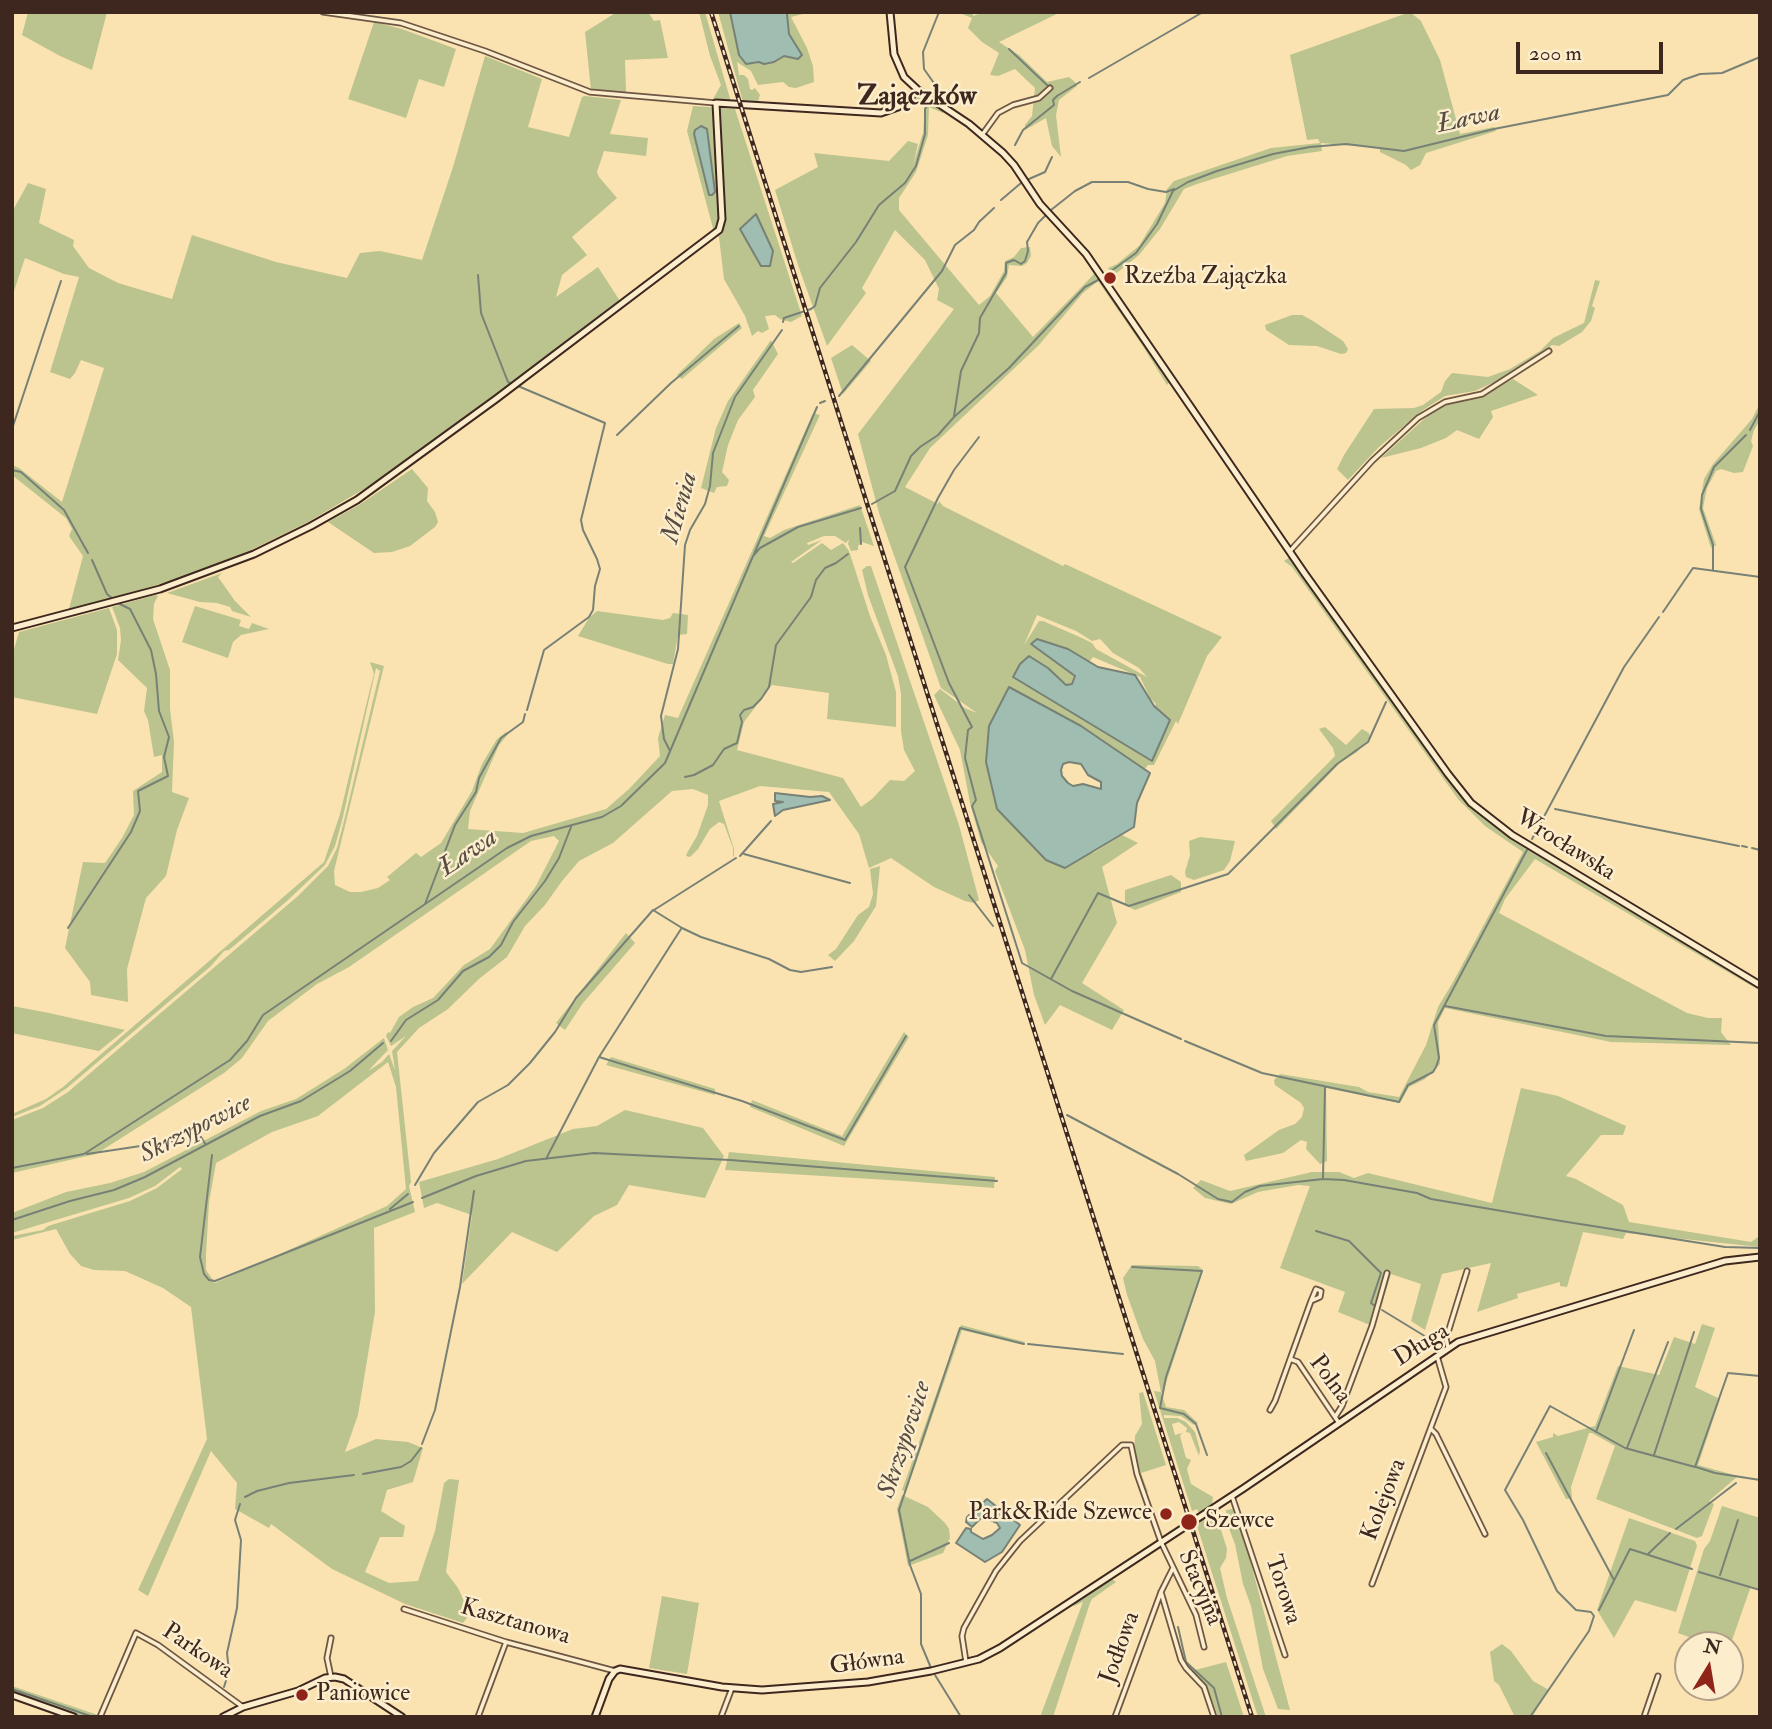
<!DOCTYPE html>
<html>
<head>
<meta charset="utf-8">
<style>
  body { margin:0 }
  #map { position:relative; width:1772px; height:1729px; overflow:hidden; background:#fae3b1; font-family:"IM FELL Double Pica",serif }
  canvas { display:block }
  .frame { position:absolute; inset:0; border:14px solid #3e271e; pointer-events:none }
  .north { position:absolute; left:1674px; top:1631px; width:70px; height:70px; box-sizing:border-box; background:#fcedcc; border:2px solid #b09e86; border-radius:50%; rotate:11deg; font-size:19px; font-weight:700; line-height:28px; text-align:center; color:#3e271e }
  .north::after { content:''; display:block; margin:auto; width:24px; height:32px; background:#8f2418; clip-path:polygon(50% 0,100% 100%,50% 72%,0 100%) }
  .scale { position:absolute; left:1516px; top:42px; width:147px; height:32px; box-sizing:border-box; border:4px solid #3e271e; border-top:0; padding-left:9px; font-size:21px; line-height:24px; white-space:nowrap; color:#3e271e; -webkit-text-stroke:5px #fcedcc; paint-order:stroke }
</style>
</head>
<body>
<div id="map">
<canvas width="1772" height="1729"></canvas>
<div class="frame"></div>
<div class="north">N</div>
<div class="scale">200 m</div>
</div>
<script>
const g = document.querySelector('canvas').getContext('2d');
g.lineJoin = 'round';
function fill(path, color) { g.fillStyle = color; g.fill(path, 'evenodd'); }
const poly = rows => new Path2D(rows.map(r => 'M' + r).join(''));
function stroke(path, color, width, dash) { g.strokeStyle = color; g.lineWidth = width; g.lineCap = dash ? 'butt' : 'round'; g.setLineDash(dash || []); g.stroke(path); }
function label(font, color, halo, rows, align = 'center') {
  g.font = font + ' "IM FELL Double Pica",serif'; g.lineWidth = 5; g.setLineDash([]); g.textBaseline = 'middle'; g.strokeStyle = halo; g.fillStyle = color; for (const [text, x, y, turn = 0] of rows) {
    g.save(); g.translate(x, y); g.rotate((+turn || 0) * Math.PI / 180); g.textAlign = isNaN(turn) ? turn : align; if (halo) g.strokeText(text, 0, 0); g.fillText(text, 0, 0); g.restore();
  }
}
fill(poly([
  [28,12,107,12,92,70,60,56,22,35],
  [617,12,648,12,654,21,660,20,668,58,625,60,626,92,591,90,585,32],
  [699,12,705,12,731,102,713,99,721,85,710,56],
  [718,12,730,12,739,55,746,64,774,62,784,56,798,59,802,55,789,34,787,13,811,12,791,17,807,48,813,66,814,82,796,88,789,87,783,82,758,85,751,71,737,62,739,75,744,75,748,79,750,89,752,90,755,88,760,95,758,102,743,102],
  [957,12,973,12,973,16,984,12,1061,12,999,42,1019,55,1047,82,1069,77,1075,82,1077,86,1059,100,1056,115,1061,157,1052,146,1046,118,1025,130,1025,125,1032,116,1035,88,1015,69,998,76,990,75,999,53,982,42,968,28,972,18],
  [1410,12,1421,21,1440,60,1460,134,1494,127,1496,131,1426,153,1420,165,1411,170,1406,165,1380,152,1380,148,1321,143,1322,151,1287,156,1197,184,1184,189,1160,229,1139,255,1113,276,1108,268,1117,264,1139,246,1165,203,1167,189,1174,181,1271,148,1320,143,1318,139,1307,140,1290,55],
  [374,22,402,29,456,49,444,87,419,79,406,118,348,99],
  [485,56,542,79,528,127,569,137,582,97,585,96,621,100,610,134,648,138,646,156,604,151,597,172,599,177,617,198,572,237,587,255,562,275,556,297,598,267,620,301,386,476,308,522,249,551,193,574,107,600,69,609,83,556,69,536,72,529,66,518,12,475,12,465,19,468,62,502,104,368,81,360,75,373,70,379,50,372,79,277,64,274,25,258,12,297,12,212,28,183,46,189,39,223,74,240,73,246,89,268,118,283,172,299,192,235,276,262,347,278,360,253,380,251,422,260,453,167],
  [919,94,945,110,943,113,929,107,928,135,916,172,899,198,899,210,979,305,990,296,1004,271,1005,261,1014,257,1021,248,1030,247,1031,256,1027,263,1022,266,1009,265,1007,277,996,293,1033,337,1094,274,1089,266,1091,264,1171,381,1167,385,1142,345,1098,281,1083,293,1039,345,930,448,905,487,938,504,939,501,943,506,1063,566,1065,564,1222,637,1207,656,1178,724,1176,721,1154,765,1148,765,1145,769,1081,726,989,726,986,762,1093,853,1122,835,1138,843,1102,867,1117,923,1082,983,1124,1010,1112,1030,1060,1005,1045,1025,1034,995,1025,950,995,871,998,866,981,842,970,803,960,750,934,695,940,689,965,708,977,713,941,688,879,513,858,434,954,309,937,300,939,289,925,260,895,230,862,288,866,293,827,346,798,265,775,190,818,167,814,153,889,161,908,141,918,144,913,165,923,133,925,107,915,99,905,106,903,105],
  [1037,615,1076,631,1092,641,1100,639,1113,653,1139,668,1147,677,1096,649,1092,643,1082,638,1043,621,1039,621,1024,645],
  [1037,639,1068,649,1089,662,1093,657,1140,677,1150,698,1156,704,1154,706,1170,720,1152,760,1013,677,1048,668,1067,685,1072,684,1076,676,1031,644],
  [693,106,735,109,802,316,791,322,780,319,775,315,765,316,769,329,762,333,758,331,752,336,745,316,724,279,719,237,714,232,687,131],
  [1595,280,1600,281,1592,306,1595,308,1591,321,1582,332,1559,346,1552,345,1535,359,1503,378,1475,391,1445,396,1423,410,1379,447,1348,480,1337,469,1344,455,1374,409,1414,408,1423,405,1441,392,1445,381,1452,373,1488,377,1510,369,1540,351,1553,338,1584,323],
  [1292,315,1302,315,1313,321,1343,341,1348,349,1346,353,1341,354,1317,346,1289,345,1266,330,1265,325],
  [739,323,742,328,690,372,682,379,677,375,714,339],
  [771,340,778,354,753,390,755,397,738,420,728,445,722,472,729,480,727,486,717,487,714,493,701,488,716,428,728,401],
  [852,345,871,361,843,394,831,358],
  [1513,379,1538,395,1491,411,1493,417,1479,439,1457,430,1446,438,1421,448,1381,458,1434,410,1448,403,1480,397],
  [1760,403,1760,420,1754,430,1751,441,1753,446,1743,472,1734,473,1721,469,1716,471,1707,488,1703,508,1716,545,1711,548,1699,509,1704,479,1713,464,1752,419],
  [813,413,820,415,764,536,770,538,784,530,860,505,874,546,862,542,858,546,858,550,851,551,848,544,849,539,846,543,835,536,824,536,807,543,808,545,822,540,791,562,793,563,822,543,831,550,843,543,849,551,870,616,886,655,896,692,896,727,827,719,829,693,772,685,744,722,737,750,843,778,861,807,872,799,890,780,904,781,915,771,904,750,901,731,901,694,898,676,868,595,862,570,867,566,871,566,959,825,979,900,974,903,965,901,934,887,891,858,869,868,859,834,829,792,760,786,719,801,734,849,734,856,733,857,733,848,724,824,719,822,710,829,698,849,690,857,686,856,687,853,697,836,708,805,708,795,693,789,672,791,613,843,579,861,562,881,545,905,525,926,507,957,480,978,448,1009,419,1028,397,1052,411,1182,409,1186,415,1212,374,1228,375,1312,358,1415,345,1452,376,1439,408,1442,423,1448,413,1482,387,1490,381,1511,405,1526,403,1537,380,1537,365,1572,389,1583,418,1581,435,1531,444,1483,449,1479,459,1480,446,1572,458,1588,470,1614,463,1623,405,1604,332,1569,271,1524,269,1528,235,1509,237,1483,211,1451,148,1596,138,1590,207,1439,191,1307,163,1288,125,1271,94,1270,81,1266,70,1254,56,1229,12,1240,12,1236,43,1230,48,1226,130,1201,157,1188,182,1169,180,1167,155,1186,129,1198,12,1233,12,1213,66,1192,110,1183,144,1172,261,1111,296,1099,344,1069,384,1038,388,1050,368,1071,382,1062,389,1054,395,1070,392,1051,406,1036,391,1046,386,1036,388,1032,390,1033,399,1017,413,1007,433,998,464,965,490,949,536,886,559,841,554,836,531,841,349,967,317,984,268,1021,242,1058,224,1073,96,1154,12,1173,12,1120,43,1108,68,1092,298,896,328,866,337,848,345,817,380,671,376,668,342,821,335,846,325,865,287,901,229,950,224,951,211,966,67,1088,40,1106,12,1117,12,1114,46,1099,63,1087,324,862,340,814,370,689,374,674,370,662,384,666,334,871,335,885,350,892,361,892,378,888,390,880,387,877,416,853,421,857,441,843,472,791,482,764,497,739,506,732,508,734,499,745,470,811,468,829,523,833,606,809,629,789,660,756,658,738,665,715,678,718],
  [388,1062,396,1087,406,1189,387,1206,215,1283,206,1270,206,1255,209,1202,216,1163,272,1132,318,1116],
  [412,469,428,488,427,501,435,512,438,522,435,527,410,546,392,552,374,553,328,522,359,505],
  [1290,557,1388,696,1475,810,1523,844,1758,987,1757,989,1750,985,1535,859,1505,899,1499,913,1687,1013,1708,1018,1722,1018,1721,1032,1731,1045,1611,1042,1445,1008,1438,1022,1440,1064,1425,1079,1409,1087,1400,1103,1326,1088,1327,1161,1320,1164,1306,1149,1307,1142,1301,1140,1283,1153,1246,1161,1244,1155,1279,1130,1295,1124,1302,1117,1304,1108,1301,1103,1275,1085,1274,1080,1280,1074,1359,1087,1368,1092,1399,1097,1426,1045,1438,1007,1453,982,1523,852,1485,826,1458,799,1292,567,1284,561],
  [222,573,218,577,235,601,251,617,232,611,230,607,217,603,200,602,167,593],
  [155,595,158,596,154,604,153,619,170,670,170,709,174,742,172,792,189,798,177,830,166,876,146,898,127,969,128,1002,91,995,90,982,65,948,83,862,105,863,122,838,134,815,133,791,162,772,162,755,154,757,148,720,144,711,147,688,118,660,121,640,120,628,112,607],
  [195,606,241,620,239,626,249,629,252,623,269,629,241,635,233,642,228,658,182,642],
  [109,608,117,630,117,654,97,714,12,697,12,656,19,632],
  [597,611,663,620,670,618,673,613,688,615,687,634,678,635,673,664,668,664,578,636,589,618],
  [1325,727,1346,745,1362,729,1369,733,1370,738,1357,752,1340,763,1276,829,1271,821,1335,756,1333,748,1319,729],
  [1200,837,1235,841,1230,861,1224,870,1194,880,1186,877,1185,872,1190,855,1189,841],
  [880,866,876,906,854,941,835,961,828,955,836,949,858,915,869,907,873,894,870,869],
  [1171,875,1181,882,1181,892,1135,910,1125,905,1125,890],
  [626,933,635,943,583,1003,565,1030,556,1023],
  [12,1006,49,1013,125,1030,99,1051,12,1033],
  [904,1032,909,1037,844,1146,750,1107,752,1100,842,1136],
  [611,1057,715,1089,715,1095,606,1065],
  [1521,1088,1558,1096,1626,1126,1623,1135,1601,1135,1566,1176,1576,1179,1623,1205,1629,1222,1751,1242,1758,1237,1760,1221,1760,1247,1626,1233,1623,1239,1583,1232,1567,1287,1560,1286,1560,1282,1517,1294,1518,1298,1477,1312,1491,1263,1442,1274,1425,1330,1411,1321,1421,1284,1391,1274,1376,1324,1370,1325,1338,1312,1345,1292,1280,1268,1310,1186,1298,1185,1258,1192,1231,1204,1205,1198,1193,1188,1201,1180,1230,1191,1312,1172,1339,1172,1354,1178,1368,1173,1492,1203],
  [625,1110,703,1128,724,1156,705,1198,629,1185,617,1205,594,1216,557,1252,512,1232,462,1284,472,1215,437,1203,424,1208,419,1182,498,1159,573,1129,597,1126],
  [729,1152,995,1177,994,1188,904,1181,725,1170],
  [1132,1265,1198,1266,1203,1270,1164,1389,1161,1393,1166,1407,1184,1410,1198,1423,1194,1425,1181,1416,1164,1415,1164,1418,1177,1418,1186,1422,1195,1432,1200,1450,1199,1456,1190,1433,1186,1432,1187,1428,1179,1422,1172,1424,1175,1435,1182,1433,1180,1436,1186,1458,1191,1460,1187,1469,1191,1484,1213,1497,1212,1504,1199,1513,1197,1509,1192,1511,1154,1391,1161,1392,1155,1361,1143,1339,1127,1295,1123,1278],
  [1702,1324,1715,1328,1695,1387,1720,1399,1698,1465,1738,1476,1709,1501,1714,1504,1702,1536,1697,1538,1596,1499,1615,1446,1592,1433,1589,1433,1571,1487,1572,1498,1566,1499,1536,1442,1553,1437,1553,1433,1558,1436,1595,1426,1618,1366,1659,1375,1674,1337,1695,1344],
  [961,1325,1025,1342,1024,1345,962,1330,906,1492,902,1490],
  [1143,1392,1166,1465,1141,1473,1148,1492,1145,1493,1134,1455,1135,1436,1142,1424,1139,1393],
  [902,1495,928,1507,945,1523,949,1529,950,1538,943,1553,908,1566,897,1509],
  [1722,1506,1760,1518,1760,1589,1751,1586,1730,1646,1711,1645,1678,1633,1704,1549,1710,1541],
  [1233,1509,1246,1545,1290,1710,1278,1709,1263,1669,1251,1606,1243,1584,1235,1544,1228,1526,1226,1510],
  [1212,1514,1217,1517,1227,1549,1226,1558,1220,1568,1227,1598,1266,1717,1258,1717,1197,1526,1194,1525],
  [1629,1518,1695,1541,1697,1546,1676,1612,1635,1600,1614,1638,1597,1610],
  [1111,1578,1116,1582,1092,1599,1090,1603,1053,1717,1040,1717,1083,1602,1074,1606,1072,1604],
  [662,1596,699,1603,687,1674,649,1668],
  [1502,1644,1511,1651,1533,1681,1549,1690,1532,1717,1515,1717,1499,1685,1494,1681,1490,1652],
  [1226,1662,1244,1717,1218,1717,1207,1687,1191,1671],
  [12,1686,98,1715,98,1717,80,1717,12,1693]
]), '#bbc48e');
const water = poly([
  [730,12,790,12,787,14,789,34,802,55,798,59,784,56,774,62,764,64,759,62,746,64,739,55,730,12],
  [701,126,707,129,715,192,712,195,709,195,694,134,695,130,701,126],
  [756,214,773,251,770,266,761,266,740,229,756,214],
  [1037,639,1068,649,1098,667,1135,675,1154,706,1170,720,1152,761,1013,677,1020,664,1029,656,1048,668,1066,685,1072,684,1075,676,1031,644,1037,639],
  [1009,687,1081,726,1150,773,1137,803,1134,827,1065,868,1046,860,997,809,986,762,989,726,1009,687],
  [1069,762,1081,764,1088,775,1101,782,1101,789,1083,784,1073,786,1068,783,1062,776,1061,770,1063,764,1069,762],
  [775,793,810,797,822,796,830,800,783,810,775,816,773,804,783,802,775,801,775,793],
  [987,1499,1020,1525,1002,1552,985,1562,956,1543,966,1528,971,1529,971,1532,983,1539,992,1535,1000,1528,997,1523,988,1519,980,1519,972,1527,966,1522,967,1517,987,1499]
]);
fill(water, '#9fbdb0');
stroke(water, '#788176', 2);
stroke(poly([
  [1009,49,1048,86],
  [1089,78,1203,12],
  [933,96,936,86,924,69,923,52,939,12],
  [1015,145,1023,130,1054,105,1053,100,1057,96,1080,82],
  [1029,179,1045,172,1052,157],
  [1001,200,1021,183],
  [1051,210,1075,191,1092,182,1128,182,1148,189,1166,192,1174,189],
  [1107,274,1136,253,1157,224,1173,191,1188,182,1217,171,1273,154,1310,147,1346,144,1404,151,1494,129,1668,95,1683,80,1700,74,1722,73,1760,57],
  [478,275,481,313,508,382,513,384],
  [783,322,784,318,811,309,815,306,820,288,856,242,879,205,905,183,916,166,925,134,925,109,930,100],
  [518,386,605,423,581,520,583,530,597,559,600,569,595,586,593,610,589,617,544,650,527,710],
  [839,396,942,271,955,245,974,230,979,222,994,208],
  [820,403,825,401],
  [954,416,961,371,979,333,980,318,1006,273,1006,263,1014,260,1021,264,1025,261,1028,251,1027,242,1038,223,1046,215],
  [12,429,61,281],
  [1750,430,1760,411],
  [617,435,671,383,739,326],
  [979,437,954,470,938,498,905,567,949,683,972,727,968,730,965,758,976,800,972,806,1022,963,1072,991,1181,1039],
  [12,470,21,472,64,510,88,553],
  [872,504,895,491,911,456,920,447,938,435,954,417,1009,368,1085,287,1100,279],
  [860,528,861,544],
  [754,554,817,407],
  [92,560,107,594,114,600],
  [1713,570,1713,545,1701,509,1702,495,1714,467,1746,435],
  [1663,612,1693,568,1760,577],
  [670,751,664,739,661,716,678,649,685,545,690,530,705,504,710,486,713,453,735,397,782,330],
  [685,777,694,775,713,765,724,749,737,743,742,722,740,715,744,710,753,707,761,699,769,687,776,645,811,597,816,580,825,568,836,563,848,554],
  [1555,809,1739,846],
  [1532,839,1624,667,1659,617],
  [1742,846,1747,847],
  [1752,848,1760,850],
  [744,854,850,883],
  [740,856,771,821],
  [969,895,993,926],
  [425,904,455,825,476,792,479,778,501,738,523,722,525,714],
  [654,910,736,858],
  [68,928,131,832,140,811,138,791,168,776,164,757,169,737,159,711,156,674,151,650,130,609,118,603],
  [1051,979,1098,893,1129,906,1228,874,1337,764,1368,742,1386,702],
  [1445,1006,1606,1036,1760,1043],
  [391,1041,406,1020,438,1000,463,971,489,957,501,945,513,922,545,881,559,858,571,827],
  [1185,1041,1262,1073,1399,1102,1408,1085,1433,1072,1436,1067,1439,1058,1434,1025,1527,850],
  [599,1057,742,1101,845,1140,906,1036],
  [1067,1115,1178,1174,1218,1199,1232,1202,1245,1192,1260,1186,1323,1179,1344,1180,1417,1193,1431,1199,1561,1221,1725,1247,1760,1248],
  [87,1154,194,1138,201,1137,206,1145],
  [212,1155,200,1257,204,1274,209,1280,215,1281,413,1202],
  [546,1159,599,1057,681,929],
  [12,1168,84,1154,230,1060,247,1041,263,1015,507,848,531,836,602,817,621,806,665,763,753,556,760,548,798,527,861,508],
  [1323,1178,1325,1087],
  [415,1185,434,1153,478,1102,508,1085,530,1063,555,1032,576,998,653,910,682,928,701,937,769,959,790,970,801,972,832,967],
  [422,1198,476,1176,526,1161,594,1153,730,1160,997,1181],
  [390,1209,408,1194],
  [12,1220,70,1201,114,1190,145,1177,260,1116,301,1101,350,1071,383,1043],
  [1316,1231,1349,1241,1381,1273,1371,1303,1375,1306],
  [1132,1267,1202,1271,1166,1377,1160,1408,1184,1414,1196,1424,1207,1455],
  [1382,1310,1423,1335,1438,1348],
  [1028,1344,1123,1354],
  [1596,1432,1634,1330],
  [422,1444,435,1410,460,1287,474,1191],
  [1627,1448,1668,1342],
  [1546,1453,1614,1580],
  [1654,1455,1694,1332],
  [1696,1467,1715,1473,1760,1480],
  [363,1474,401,1467,411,1461,421,1448],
  [245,1497,257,1491,289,1483,354,1475],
  [1676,1529,1736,1483],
  [1648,1554,1670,1533],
  [910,1561,949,1543],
  [1699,1572,1760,1590],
  [1720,1575,1738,1520],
  [1599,1610,1630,1549,1692,1569],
  [1178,1627,1186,1662,1214,1688,1222,1717],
  [931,1668,921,1644,921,1594,910,1565,899,1510,960,1328,1024,1344],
  [935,1675,961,1717],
  [224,1687,229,1671,227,1653,237,1608,241,1540,235,1520,240,1504],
  [12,1689,93,1717],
  [1530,1717,1589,1631,1594,1616,1591,1612,1576,1610,1557,1591,1523,1520,1505,1490,1550,1406,1625,1448,1695,1467,1728,1373,1760,1376]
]), '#788176', 2);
const street = poly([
  [323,12,401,23,485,51,590,92,716,103],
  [982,135,998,113,1013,105,1039,98,1050,88],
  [1290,551,1372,461,1418,418,1445,402,1482,394,1549,351],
  [1448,1347,1446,1339,1467,1271],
  [1290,1359,1298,1362,1339,1423],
  [1270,1410,1275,1401,1311,1301,1320,1297,1321,1291,1316,1289,1311,1301],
  [1335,1417,1342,1406,1372,1326,1387,1273],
  [1431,1429,1436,1434,1485,1534],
  [1232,1496,1285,1655],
  [1372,1584,1446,1387,1437,1356],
  [1161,1592,1181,1660,1186,1668,1204,1687,1214,1717],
  [404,1609,506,1642,615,1671],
  [966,1662,962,1636,964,1628,996,1571,1020,1541,1122,1445,1131,1445,1137,1474,1161,1542,1196,1615,1204,1647],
  [331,1677,327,1658,331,1638],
  [100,1717,136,1633,158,1645,243,1707],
  [478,1717,506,1642],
  [721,1717,732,1688],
  [1115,1717,1161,1592,1173,1568],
  [1644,1717,1658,1676]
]);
const secondary = poly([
  [890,12,894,54,904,77,918,90,969,124,1003,153,1014,165,1040,204,1086,254,1305,574,1448,774,1471,803,1512,835,1760,985],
  [12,628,160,589,254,554,311,526,357,500,496,399,719,230,722,219,716,103,881,113,898,107,918,90],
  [12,1695,74,1717],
  [223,1717,243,1707,298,1691,325,1678,335,1677,344,1679,402,1717],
  [595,1717,609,1679,615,1671,620,1669,722,1687,762,1690,868,1682,931,1671,979,1659,1000,1648,1244,1488,1458,1342,1725,1261,1760,1257]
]);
stroke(street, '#6d5643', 7);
stroke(secondary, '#3e271e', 9);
stroke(street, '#fcedcc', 3.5);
stroke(secondary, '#fcedcc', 5);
const rail = poly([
  [711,12,1252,1717]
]);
stroke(rail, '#3e271e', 4.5);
stroke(rail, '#fcedcc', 2, [5]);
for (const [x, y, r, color] of [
  [1110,278,7,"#8f2418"],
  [1166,1514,7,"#8f2418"],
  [1189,1522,9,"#8f2418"],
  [302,1695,7,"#8f2418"]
]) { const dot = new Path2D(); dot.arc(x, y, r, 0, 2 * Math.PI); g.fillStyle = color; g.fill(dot); stroke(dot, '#fcedcc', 2.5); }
label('24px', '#3e271e', '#fcedcc', [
  ["Rzeźba Zajączka",1124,278],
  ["Park&Ride Szewce",1152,1514,"right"],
  ["Szewce",1205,1522],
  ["Paniowice",316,1695]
], 'left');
label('24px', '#3e271e', '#fcedcc', [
  ["Wrocławska",1565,846,32],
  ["Długa",1422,1346,-32],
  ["Polna",1329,1380,53],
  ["Kolejowa",1385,1500,-69],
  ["Stacyjna",1199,1588,67],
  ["Torowa",1282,1590,72],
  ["Kasztanowa",515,1623,16],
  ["Jodłowa",1121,1648,-70],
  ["Parkowa",197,1652,34],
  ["Główna",867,1663,-8]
]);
label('italic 26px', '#564c42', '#fcedcc', [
  ["Ława",1469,120,-12],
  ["Mienia",681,508,-74],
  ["Ława",469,854,-34],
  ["Skrzypowice",196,1130,-27],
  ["Skrzypowice",906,1440,-72]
]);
label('bold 28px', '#3e271e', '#fcedcc', [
  ["Zajączków",917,98]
]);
</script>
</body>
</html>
